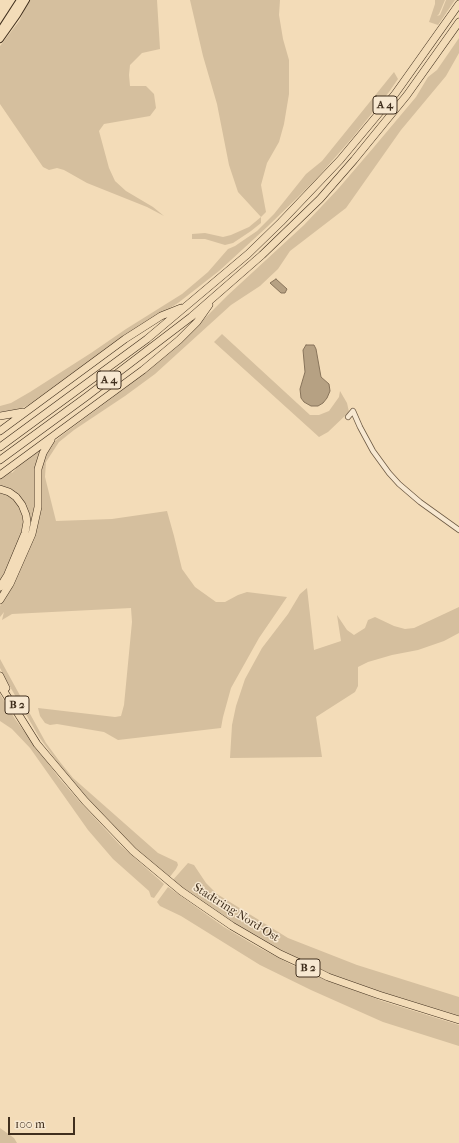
<!DOCTYPE html>
<html>
<head>
<meta charset="utf-8">
<style>
  body { margin:0 }
  #map { position:relative; width:459px; height:1143px; overflow:hidden; background:#f3dcb8; font-family:"IM FELL French Canon",serif }
  canvas { display:block }
  .scale { position:absolute; left:8px; top:1117px; width:67px; height:18px; box-sizing:border-box; border:2px solid #402f1d; border-top:0; padding-left:5px; font-size:12px; line-height:14px; white-space:nowrap; color:#402f1d; -webkit-text-stroke:3px #f7e8d1; paint-order:stroke }
</style>
</head>
<body>
<div id="map">
<canvas width="459" height="1143"></canvas>
<div class="scale">100 m</div>
</div>
<script>
const g = document.querySelector('canvas').getContext('2d');
g.lineJoin = 'round';
function fill(path, color) { g.fillStyle = color; g.fill(path, 'evenodd'); }
const poly = rows => new Path2D(rows.map(r => 'M' + r).join(''));
function stroke(path, color, width, dash) { g.strokeStyle = color; g.lineWidth = width; g.lineCap = dash ? 'butt' : 'round'; g.setLineDash(dash || []); g.stroke(path); }
function label(font, color, halo, rows, align = 'center') {
  g.font = font + ' "IM FELL French Canon",serif'; g.lineWidth = 3; g.setLineDash([]); g.textBaseline = 'middle'; g.strokeStyle = halo; g.fillStyle = color; for (const [text, x, y, turn = 0] of rows) {
    g.save(); g.translate(x, y); g.rotate((+turn || 0) * Math.PI / 180); g.textAlign = isNaN(turn) ? turn : align; if (halo) g.strokeText(text, 0, 0); g.fillText(text, 0, 0); g.restore();
  }
}
fill(poly([
  [28,0,157,0,160,49,142,53,130,65,129,75,130,86,146,86,154,94,156,108,150,116,104,124,99,131,109,168,115,181,126,191,153,207,164,216,147,207,87,183,64,170,57,168,49,170,43,167,0,104,0,46,20,20],
  [190,0,280,0,279,15,283,39,289,60,289,94,284,124,279,142,267,163,261,185,266,212,261,217,261,223,251,231,233,243,225,245,205,239,192,239,192,234,205,233,223,237,231,235,249,227,261,217,238,192,229,165,217,104,203,56],
  [435,0,445,0,439,14,437,16,440,15,446,0,455,0,438,25,429,22,435,4],
  [459,38,459,53,446,76,401,130,346,208,290,251,278,269,260,286,231,305,155,374,125,396,74,430,59,442,46,462,45,477,56,521,112,519,167,511,174,536,182,569,195,587,216,602,225,602,238,595,247,592,287,597,259,638,231,688,223,717,221,728,118,740,104,732,57,724,50,725,45,723,40,716,38,708,115,717,121,716,124,705,132,622,131,608,12,614,2,620,4,612,0,617,0,606,10,591,32,539,41,466,44,457,53,443,61,436,112,398,181,342,228,295,304,225,338,189,374,147,416,97,428,77,437,70],
  [394,72,398,79,389,92,353,137,318,177,296,199,267,227,219,271,178,303,139,327,77,370,28,405,19,410,0,414,0,406,11,403,30,392,91,353,126,329,182,294,208,272,228,249,235,246,257,231,274,214,306,174,322,161],
  [222,334,310,415,319,415,329,411,339,397,340,391,347,403,349,412,328,432,319,437,214,342],
  [44,447,36,502,29,535,0,597,0,591,6,583,29,517,27,509,22,499,14,492,0,487,0,478,10,471,12,473,16,469,16,467],
  [0,492,8,495,19,504,24,516,23,531,0,582],
  [307,588,314,650,341,641,337,615,347,630,354,635,365,628,368,620,375,617,394,626,405,629,414,628,459,607,459,633,444,641,418,650,392,655,368,662,358,667,358,686,355,692,316,717,322,757,230,758,232,725,236,706,245,679,262,648,288,614,300,594],
  [0,659,46,743,60,762,73,778,158,853,177,862,178,865,176,869,169,878,129,844,105,820,67,775,39,737,5,678,0,668],
  [0,694,15,719,59,778,79,801,120,845,164,884,154,898,151,897,149,891,113,859,88,830,30,748,12,729,0,721],
  [188,863,194,865,206,883,217,894,288,938,357,965,459,997,459,1017,376,992,340,979,253,936,228,921,172,881],
  [168,887,224,927,256,946,294,966,382,1001,459,1025,459,1046,383,1022,311,990,260,965,181,916,160,906,157,902],
  [0,1128,14,1138,17,1143,0,1143]
]), '#d5bf9e');
const water = poly([
  [276,279,287,289,285,293,281,293,270,283,276,279],
  [306,345,314,345,316,349,321,377,329,384,330,391,327,398,323,403,318,406,311,406,304,402,301,398,300,389,305,372,303,350,306,345]
]);
fill(water, '#b6a183');
stroke(water, '#87735a', 1);
const minor = poly([
  [348,417,353,411,360,427,373,451,389,473,399,484,420,502,459,530]
]);
const major = poly([
  [0,31,20,0],
  [0,39,17,15,26,0]
]);
const highway = poly([
  [0,416,23,412],
  [0,431,125,339,161,316,181,308],
  [0,447,147,339,248,254,281,222,340,160,395,94,459,4],
  [0,460,86,397,191,317,262,255,320,199,354,160,407,95,459,22],
  [0,475,143,370,179,340,197,322,209,305],
  [0,489,9,492,16,497,22,505,26,515,27,522,25,533,7,576,0,587],
  [0,600,10,584,32,534,38,507,38,469,43,453,51,440],
  [0,676,6,688],
  [0,685,37,744,85,801,133,851,181,891,232,926,280,954,306,966,328,977,379,995,459,1020]
]);
stroke(minor, '#6d5a44', 6);
stroke(major, '#402f1d', 8);
stroke(highway, '#402f1d', 8);
stroke(minor, '#f7e8d1', 4.5);
stroke(major, '#f3dcb8', 6);
stroke(highway, '#f3dcb8', 7);
for (const [x, y, w] of [
  [385,105,24],
  [109,380,24],
  [17,705,24],
  [308,968,24]
]) { const box = new Path2D(); box.roundRect(x - w / 2, y - 9, w, 18, 3); g.fillStyle = '#f7e8d1'; g.fill(box); stroke(box, '#402f1d', 1); }
label('bold 11px', '#402f1d', null, [
  ["A 4",385,105],
  ["A 4",109,380],
  ["B 2",17,705],
  ["B 2",308,968]
]);
label('12px', '#402f1d', '#f7e8d1', [
  ["Stadtring Nord-Ost",236,913,32]
]);
</script>
</body>
</html>
